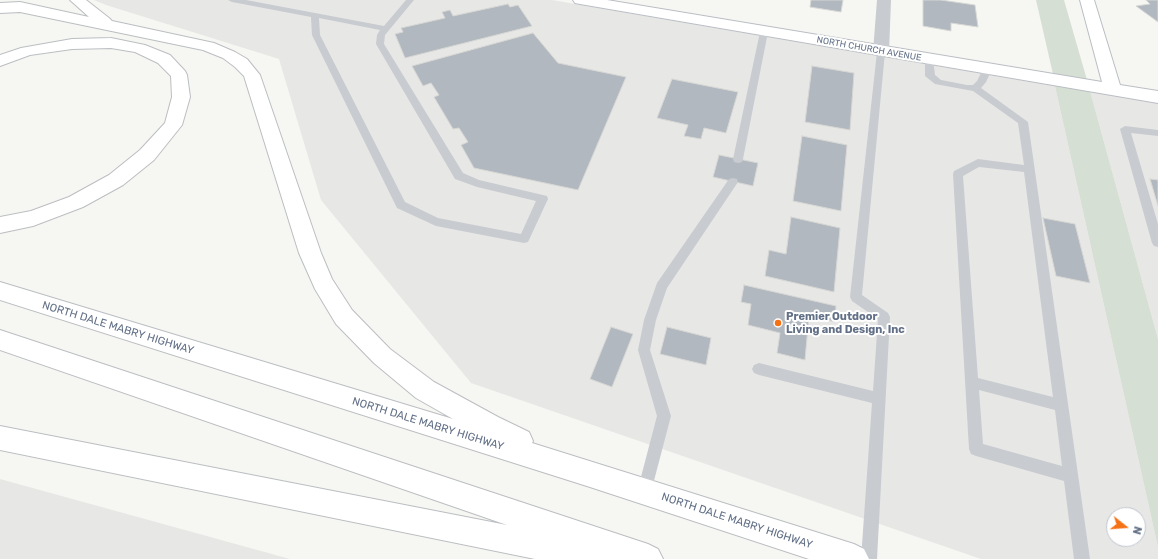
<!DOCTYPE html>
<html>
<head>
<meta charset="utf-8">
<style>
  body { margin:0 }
  #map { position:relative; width:1158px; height:559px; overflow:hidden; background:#f6f7f2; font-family:Rubik,sans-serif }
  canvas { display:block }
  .north { position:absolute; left:1106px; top:507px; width:40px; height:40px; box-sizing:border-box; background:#fff; border:1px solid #c0c6cf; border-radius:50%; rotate:107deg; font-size:11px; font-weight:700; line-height:16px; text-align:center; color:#627087 }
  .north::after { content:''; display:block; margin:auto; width:14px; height:18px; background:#f57214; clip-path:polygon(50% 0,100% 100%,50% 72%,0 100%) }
</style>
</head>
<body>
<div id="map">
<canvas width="1158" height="559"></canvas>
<div class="north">N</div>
</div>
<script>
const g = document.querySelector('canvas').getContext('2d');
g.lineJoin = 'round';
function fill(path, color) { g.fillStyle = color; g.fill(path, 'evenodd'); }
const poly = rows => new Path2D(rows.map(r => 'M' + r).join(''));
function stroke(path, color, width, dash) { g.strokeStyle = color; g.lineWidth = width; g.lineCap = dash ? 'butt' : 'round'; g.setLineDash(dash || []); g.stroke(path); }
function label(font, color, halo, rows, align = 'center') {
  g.font = font + ' Rubik,sans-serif'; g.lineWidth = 4; g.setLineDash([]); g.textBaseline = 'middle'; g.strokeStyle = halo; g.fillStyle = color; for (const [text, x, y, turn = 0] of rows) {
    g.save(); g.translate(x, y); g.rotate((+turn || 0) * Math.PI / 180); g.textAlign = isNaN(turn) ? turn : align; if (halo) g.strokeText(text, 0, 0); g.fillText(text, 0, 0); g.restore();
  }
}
fill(poly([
  [94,0,552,0,1055,86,1158,547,1158,559,981,559,471,383,321,200,279,59,106,5],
  [1114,515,1138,515,1138,539,1114,539],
  [1090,91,1158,103,1158,339],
  [0,479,290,559,0,559]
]), '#e7e7e6');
fill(poly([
  [1036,0,1064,0,1087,80,1053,74],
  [1055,86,1090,91,1158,339,1158,547]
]), '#d5dfd3');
const building = poly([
  [811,0,843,0,841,12,810,7,811,0],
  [923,0,941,0,975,5,978,27,951,23,951,31,923,26,923,0],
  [1146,0,1158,0,1158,22,1136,6,1150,4,1146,0],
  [508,4,510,7,518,5,532,26,405,58,395,34,403,32,401,28,445,18,442,12,450,10,453,16,508,4],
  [533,33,558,63,626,77,578,190,474,168,461,145,468,142,459,128,453,129,434,97,439,95,431,83,423,86,412,66,533,33],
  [812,66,854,73,850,130,805,122,812,66],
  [672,79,738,92,726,133,704,128,701,139,684,136,688,125,657,118,672,79],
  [802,136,847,145,841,211,793,201,802,136],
  [719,155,758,163,753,186,713,177,719,155],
  [1150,179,1158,180,1158,206,1150,179],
  [791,217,840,228,834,292,765,276,769,250,786,254,791,217],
  [1043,218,1075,224,1090,283,1056,276,1043,218],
  [744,285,836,306,835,322,809,315,805,360,777,353,780,333,748,325,751,304,741,302,744,285],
  [611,327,633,334,612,387,590,379,611,327],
  [667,327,711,338,706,365,660,354,667,327]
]);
fill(building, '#b2b8bf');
stroke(building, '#d7d8d5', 1);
const secondary = poly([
  [573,0,607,0,1102,82,1080,0,1094,0,1120,85,1158,91,1158,103,580,4,575,3,573,0]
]);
const primary = poly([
  [70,0,86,0,109,18,112,21,214,43,235,52,247,59,260,75,321,253,332,279,352,310,390,349,434,382,498,417,529,432,533,441,532,443,854,544,864,549,869,559,809,559,590,487,0,300,0,282,453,419,416,398,374,363,336,324,315,289,299,253,244,76,235,67,223,58,203,50,20,12,0,13,0,3,20,2,89,17,70,0],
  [111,38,145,45,170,55,185,71,187,75,190,97,182,125,154,160,123,185,83,207,33,226,0,233,0,217,31,211,69,197,109,175,140,150,165,123,172,97,171,76,158,63,135,52,111,48,72,49,30,55,0,66,0,55,21,48,72,39,111,38],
  [0,330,648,544,658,549,663,559,535,559,0,450,0,426,507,525,0,350,0,330]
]);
stroke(secondary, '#babec4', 2);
stroke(primary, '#bbbec2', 2);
fill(poly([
  [228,0,246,0,384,26,406,0,414,0,385,35,384,44,463,173,479,180,547,196,548,199,528,242,524,243,436,226,397,208,312,35,311,17,232,2,228,0],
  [319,18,380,30,377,35,376,44,455,179,477,187,536,201,521,234,438,218,405,202,320,35,319,18],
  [764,29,768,32,743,159,742,162,738,163,734,162,733,159,760,32,764,29],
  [881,49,885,52,862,295,888,313,890,317,877,559,861,559,872,403,759,375,754,373,752,369,754,365,759,363,873,391,878,319,852,301,850,297,877,52,881,49],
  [929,56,933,59,935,75,941,80,967,85,973,85,977,81,984,67,990,67,992,69,986,82,981,88,1028,122,1090,559,1074,559,1064,481,976,456,971,454,969,449,953,174,954,171,978,159,1024,165,1018,123,973,91,935,84,925,76,925,59,929,56],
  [979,167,1024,172,1053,397,978,378,963,176,979,167],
  [979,390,1055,410,1062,466,983,444,979,390],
  [1125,126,1158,130,1158,136,1131,133,1158,224,1158,247,1154,246,1152,243,1120,129,1125,126],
  [733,178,737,179,738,182,667,288,656,320,650,350,671,416,651,492,649,497,644,499,639,497,637,492,657,416,638,350,644,320,657,283,729,179,733,178]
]), '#c8cbcf');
fill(poly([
  [877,0,891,0,889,52,887,55,881,57,875,55,873,52,877,0]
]), '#c8cbcf');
fill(secondary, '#fff');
fill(primary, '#fff');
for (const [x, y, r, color] of [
  [778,323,4,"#f57214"]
]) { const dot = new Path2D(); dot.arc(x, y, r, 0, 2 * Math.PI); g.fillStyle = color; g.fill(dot); stroke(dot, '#fff', 1.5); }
label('9px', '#627087', '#fff', [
  ["NORTH CHURCH AVENUE",869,49,10]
]);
label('bold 11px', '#627087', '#fff', [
  ["Premier Outdoor",786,317],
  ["Living and Design, Inc",786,330]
], 'left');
label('11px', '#627087', '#fff', [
  ["NORTH DALE MABRY HIGHWAY",118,328,17],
  ["NORTH DALE MABRY HIGHWAY",428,424,17],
  ["NORTH DALE MABRY HIGHWAY",737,521,18]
]);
</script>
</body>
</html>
